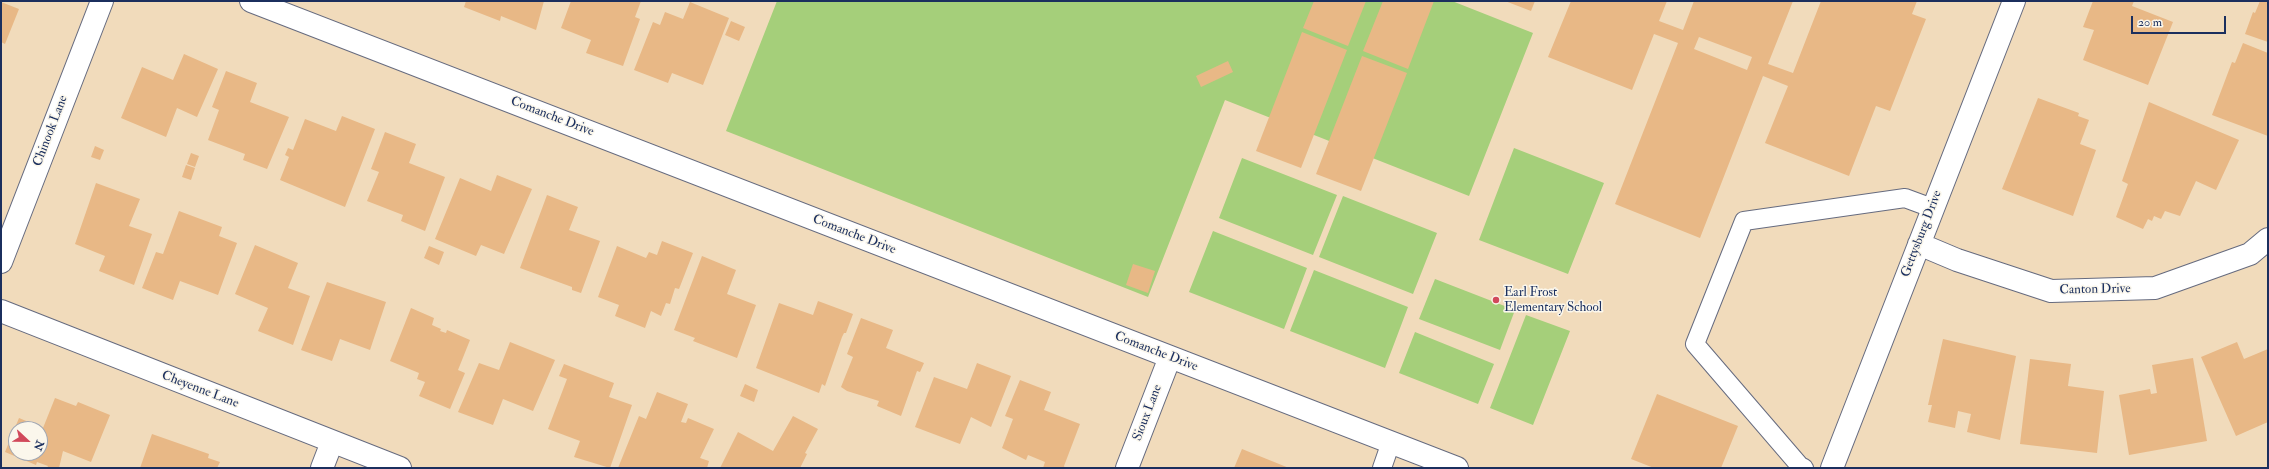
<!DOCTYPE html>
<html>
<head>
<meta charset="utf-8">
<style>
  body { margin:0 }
  #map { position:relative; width:2269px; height:469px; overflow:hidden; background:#f1dbbb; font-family:"IM FELL Double Pica",serif }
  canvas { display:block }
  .frame { position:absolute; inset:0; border:2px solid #1b2f5e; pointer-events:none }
  .north { position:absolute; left:8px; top:421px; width:40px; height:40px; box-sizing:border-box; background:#fbf7ec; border:1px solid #a1a7b3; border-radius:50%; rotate:112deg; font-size:11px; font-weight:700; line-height:16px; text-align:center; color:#1b2f5e }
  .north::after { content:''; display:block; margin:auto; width:14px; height:18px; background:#d1495b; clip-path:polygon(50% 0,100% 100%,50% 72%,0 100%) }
  .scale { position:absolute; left:2131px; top:16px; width:95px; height:18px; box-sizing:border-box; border:2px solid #1b2f5e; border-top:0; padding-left:5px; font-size:12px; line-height:14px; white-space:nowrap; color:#1b2f5e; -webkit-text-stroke:3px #fbf7ec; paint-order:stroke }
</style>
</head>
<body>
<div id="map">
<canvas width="2269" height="469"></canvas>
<div class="frame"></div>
<div class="north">N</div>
<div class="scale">20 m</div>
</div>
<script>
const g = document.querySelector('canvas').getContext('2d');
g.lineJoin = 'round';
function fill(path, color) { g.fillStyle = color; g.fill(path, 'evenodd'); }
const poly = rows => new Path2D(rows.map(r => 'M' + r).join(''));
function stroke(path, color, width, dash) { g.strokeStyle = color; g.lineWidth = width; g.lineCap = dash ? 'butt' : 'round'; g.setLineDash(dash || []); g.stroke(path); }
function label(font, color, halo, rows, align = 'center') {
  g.font = font + ' "IM FELL Double Pica",serif'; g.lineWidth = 3; g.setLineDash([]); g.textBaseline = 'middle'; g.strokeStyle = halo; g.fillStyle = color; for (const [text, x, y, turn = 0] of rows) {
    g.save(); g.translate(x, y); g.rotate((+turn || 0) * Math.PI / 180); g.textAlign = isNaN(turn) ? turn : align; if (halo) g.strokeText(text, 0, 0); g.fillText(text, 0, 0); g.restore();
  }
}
fill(poly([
  [777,1,1452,1,1533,33,1469,196,1225,100,1148,297,726,131],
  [1514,148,1604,183,1568,274,1479,240],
  [1242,158,1337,195,1313,255,1219,218],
  [1343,196,1437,233,1413,294,1319,257],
  [1213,231,1307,268,1284,329,1189,292],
  [1314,270,1408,307,1385,368,1290,331],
  [1435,279,1515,310,1500,350,1419,319],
  [1526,315,1570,331,1533,425,1490,408],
  [1415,332,1494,364,1478,404,1399,373]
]), '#a5cf7a');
fill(poly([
  [466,1,544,1,536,30,501,16,500,21,464,7],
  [571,1,641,1,635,17,640,19,623,66,586,53,591,40,561,28],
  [1314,1,1366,1,1348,46,1303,28],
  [1383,1,1434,1,1408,69,1363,51],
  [1505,1,1535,1,1531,11],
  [1571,1,1667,1,1659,21,1683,30,1694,1,1793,1,1768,64,1793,73,1821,1,1917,1,1912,14,1926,19,1890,111,1876,106,1849,176,1765,143,1788,86,1763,76,1700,238,1615,204,1678,43,1654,34,1632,90,1548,57],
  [1699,37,1752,57,1747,70,1694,49],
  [2093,1,2134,1,2132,6,2173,22,2148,85,2083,60,2094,30,2083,27],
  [2260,1,2268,1,2268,42,2245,34,2253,12,2255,13],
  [1,2,19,9,5,44,1,42],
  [690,2,729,18,703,85,672,73,668,83,634,70,653,22,660,25,665,12,683,19],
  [731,21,745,27,739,41,725,35],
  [1302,32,1347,50,1301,168,1256,151],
  [2243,43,2268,53,2268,136,2212,115,2232,62,2235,63],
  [184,54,218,69,197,117,177,108,166,137,121,118,142,67,173,80],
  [1362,56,1407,73,1361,191,1316,174],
  [1228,61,1233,72,1201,87,1196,76],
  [226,71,257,83,250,102,289,117,267,169,243,160,245,154,208,140,219,110,212,107],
  [2038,98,2079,113,2078,116,2089,120,2080,144,2096,150,2073,216,2002,189],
  [2149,102,2239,140,2216,190,2196,181,2180,216,2165,211,2161,219,2154,216,2152,221,2148,219,2143,229,2116,217,2128,184,2122,181],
  [342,116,375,129,345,207,280,180,289,157,285,155,288,148,293,150,305,119,336,131],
  [385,132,416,144,409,163,445,177,425,231,401,221,403,215,367,201,379,172,371,169],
  [95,146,104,150,100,160,91,157],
  [191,153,199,156,195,167,187,164],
  [186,165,195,168,191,180,182,177],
  [497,175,532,189,504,254,481,245,476,256,435,239,460,178,491,191],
  [96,183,140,199,129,226,152,234,134,285,99,271,105,256,75,244],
  [547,195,578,207,569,230,600,241,581,293,572,290,572,287,520,268],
  [179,211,222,227,219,236,237,243,218,295,180,281,173,300,142,288,156,252,163,254],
  [662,241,693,253,679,289,675,288,670,304,666,303,661,316,651,311,645,328,615,316,619,305,598,297,617,246,646,258,649,252,657,255],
  [255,245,298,263,288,288,310,296,293,345,258,331,268,308,235,294],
  [429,246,444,252,439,265,424,258],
  [702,256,736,270,727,294,756,305,737,358,693,341,695,338,674,330],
  [1133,264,1155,271,1148,293,1126,285],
  [327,282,386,302,370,350,340,339,332,361,301,350],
  [818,301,853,314,846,333,844,333,842,337,825,386,822,384,819,393,756,368,779,303,813,315],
  [411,308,434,318,432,325,441,329,440,331,446,333,447,330,470,340,458,370,465,373,450,409,419,396,425,382,417,379,419,373,390,361],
  [861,318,893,330,886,348,924,363,920,372,917,371,901,416,877,406,879,401,847,391,841,387,853,357,847,354],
  [1943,339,2016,356,2000,440,1967,432,1971,414,1958,411,1955,428,1928,422,1932,405,1928,405],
  [510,342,555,360,533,411,503,399,493,425,458,412,479,363,499,370],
  [2237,342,2244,359,2268,349,2268,422,2236,436,2201,357],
  [2193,358,2207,441,2129,455,2119,395,2150,389,2151,394,2157,393,2152,365],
  [2030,359,2071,364,2068,386,2104,391,2097,453,2020,444],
  [977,363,1011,376,991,427,971,417,960,444,915,427,934,377,967,389],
  [564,364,614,383,609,397,632,405,610,468,574,457,580,441,548,429,567,379,559,376],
  [1020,380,1051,392,1044,410,1080,424,1064,466,1065,468,1043,468,1045,462,1028,455,1026,460,1002,448,1013,419,1005,416],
  [745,384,758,390,754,402,740,396],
  [657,392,688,404,681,422,686,423,688,418,714,429,700,458,709,461,707,468,618,468,639,416,646,419],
  [1657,394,1738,426,1721,468,1654,468,1631,459],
  [55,398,76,406,78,402,110,415,91,462,63,451,59,468,47,468,48,466,37,462,36,465,5,452,19,418,43,428],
  [16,429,40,429,40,453,16,453],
  [793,416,818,429,805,453,807,454,800,468,720,468,738,432,773,451],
  [152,434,209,454,208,458,220,462,217,468,140,468],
  [1242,449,1289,468,1234,468]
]), '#e8b886');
const lane = poly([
  [1382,468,1391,442],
  [1804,468,1800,466,1695,344,1744,221,1905,198,1932,208]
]);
const street = poly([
  [251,1,1457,468],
  [1919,244,1957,260,2051,291,2155,288,2250,254,2268,239],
  [1,262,102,1],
  [1,311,400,468],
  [322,468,332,442],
  [1127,468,1170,357],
  [1832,468,2014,1]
]);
stroke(lane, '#666b7f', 20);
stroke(street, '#666b7f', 24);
stroke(lane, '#fff', 18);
stroke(street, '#fff', 22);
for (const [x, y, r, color] of [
  [1496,300,4,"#d1495b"]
]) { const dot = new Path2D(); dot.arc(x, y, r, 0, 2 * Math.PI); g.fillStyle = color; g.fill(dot); stroke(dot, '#fbf7ec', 1.5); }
label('13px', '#1b2f5e', '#fbf7ec', [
  ["Comanche Drive",552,117,21],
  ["Chinook Lane",51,131,-69],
  ["Gettysburg Drive",1922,234,-69],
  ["Comanche Drive",854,235,21],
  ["Canton Drive",2095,290,-1],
  ["Comanche Drive",1156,352,21],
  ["Cheyenne Lane",200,390,21],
  ["Sioux Lane",1148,413,-69]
]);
label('13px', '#1b2f5e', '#fbf7ec', [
  ["Earl Frost",1504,293],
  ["Elementary School",1504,308]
], 'left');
</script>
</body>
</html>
